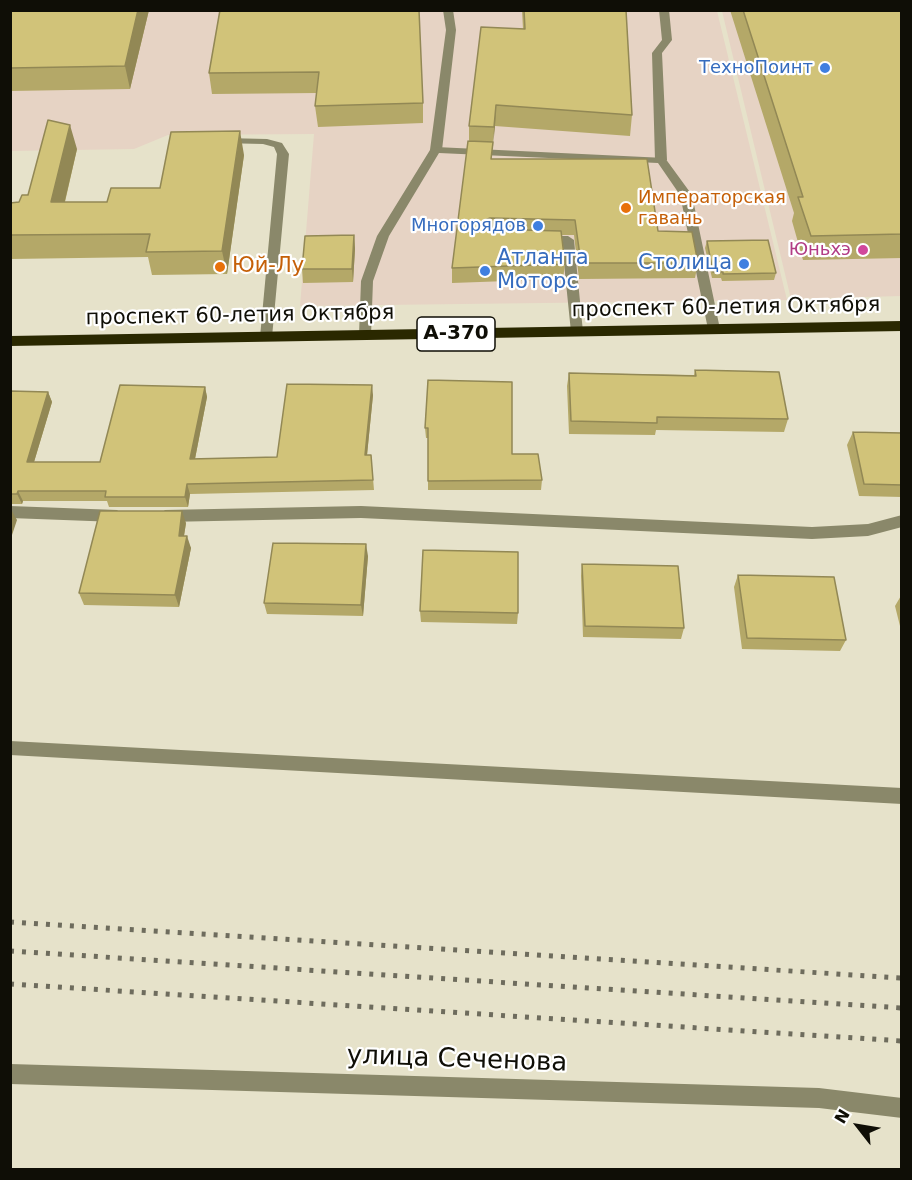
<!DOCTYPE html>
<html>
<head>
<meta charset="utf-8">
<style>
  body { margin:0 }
  #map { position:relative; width:912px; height:1180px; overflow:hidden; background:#e6e2ca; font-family:"DejaVu Sans",sans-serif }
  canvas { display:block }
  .frame { position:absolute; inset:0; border:12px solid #0f0e06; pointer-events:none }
  .north { position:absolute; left:828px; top:1096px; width:60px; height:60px; -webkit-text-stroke:4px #fff; paint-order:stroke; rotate:301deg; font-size:16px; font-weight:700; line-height:24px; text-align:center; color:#0f0e06 }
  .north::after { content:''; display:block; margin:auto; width:21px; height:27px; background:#0f0e06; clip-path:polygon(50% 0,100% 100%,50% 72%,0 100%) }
</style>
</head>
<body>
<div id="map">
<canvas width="912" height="1180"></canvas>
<div class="frame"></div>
<div class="north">N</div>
</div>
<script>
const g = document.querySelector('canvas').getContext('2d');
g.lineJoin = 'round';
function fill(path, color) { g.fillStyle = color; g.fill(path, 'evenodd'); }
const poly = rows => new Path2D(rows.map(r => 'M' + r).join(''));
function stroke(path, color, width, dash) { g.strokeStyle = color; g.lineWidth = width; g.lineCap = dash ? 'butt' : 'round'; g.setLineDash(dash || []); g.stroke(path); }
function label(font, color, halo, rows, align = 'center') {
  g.font = font + ' "DejaVu Sans",sans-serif'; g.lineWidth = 4.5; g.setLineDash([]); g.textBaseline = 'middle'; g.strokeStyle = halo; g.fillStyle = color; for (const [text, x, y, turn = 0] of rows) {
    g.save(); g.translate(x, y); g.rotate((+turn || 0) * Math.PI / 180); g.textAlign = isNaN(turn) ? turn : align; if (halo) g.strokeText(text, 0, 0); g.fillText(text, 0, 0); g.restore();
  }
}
fill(poly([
  [10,11,717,11,787,300,300,306,314,134,168,135,134,149,11,151],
  [722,11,901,11,901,296,791,299]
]), '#e6d3c4');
fill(poly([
  [443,10,453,10,456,30,442,150,436,153,430,150,446,30,443,10],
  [659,10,669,10,672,40,662,53,667,160,661,163,655,160,652,53,662,40,659,10],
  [224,138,267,139,282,143,289,154,272,337,266,341,260,337,277,154,274,147,263,144,220,143,220,139,224,138],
  [544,236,568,236,574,240,583,332,581,335,577,336,571,332,562,244,540,243,540,237,544,236],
  [10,506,117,510,124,516,117,522,10,518,10,506],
  [361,506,812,527,868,524,902,515,902,527,868,536,812,539,361,518,165,522,158,516,165,510,361,506],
  [10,741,902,788,902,804,10,755,10,741]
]), '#8a886a');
fill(poly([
  [436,147,665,158,692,195,720,329,718,332,714,333,708,329,680,195,658,163,439,153,389,236,373,281,371,335,369,338,361,338,359,335,361,281,377,236,430,150,436,147],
  [10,1064,819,1088,902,1098,902,1118,819,1108,10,1084,10,1064]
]), '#8a886a');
fill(poly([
  [902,321,902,331,10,346,10,336,902,321]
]), '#2a2800');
stroke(poly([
  [10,922,902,978],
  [10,951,902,1008],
  [10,984,902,1041]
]), '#6e6c5d', 5, [4, 8]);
fill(poly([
  [10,10,149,10,130,89,10,91],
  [220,10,423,103,423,123,318,127,315,106,317,93,212,94,209,73],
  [522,10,626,10,632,115,630,136,495,126,492,147,492,159,658,231,698,263,695,278,579,279,574,235,562,235,565,264,563,279,452,283,452,268,469,141,469,126,523,29],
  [730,10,902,10,902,258,803,260,792,221,794,213],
  [77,149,65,202,107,202,160,188,244,155,227,274,152,275,148,257,10,259,10,203,19,202],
  [354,235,355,249,353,282,303,283,302,269],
  [707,241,776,273,774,280,722,281,721,278,712,278,705,248],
  [695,370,788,419,784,432,656,430,655,435,569,434,567,386,569,373,694,375],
  [428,380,542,480,541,490,428,490,428,438,426,438,425,428],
  [205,387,207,397,195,459,277,457,373,395,367,455,371,455,374,490,190,494,188,507,109,507,107,501,23,501,22,504,10,504,10,391,48,392,52,402,34,462,100,462],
  [853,432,902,433,902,497,859,496,847,445],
  [186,523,184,536,191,548,179,607,84,605,79,593],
  [368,556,363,616,267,614,264,603],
  [582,564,684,628,681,639,583,637,581,576],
  [738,575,846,640,840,651,742,649,734,587],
  [902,594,902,634,895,606],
  [420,611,518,613,517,624,421,622]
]), '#b4a868');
fill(poly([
  [138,10,149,10,130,89,125,66],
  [496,105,495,126,493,147,494,127],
  [70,125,77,149,59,226,51,202],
  [240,131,244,155,227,274,222,251],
  [490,218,490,234,484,236,485,220],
  [354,235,355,249,353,282,352,269],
  [372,385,373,395,366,465,365,455],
  [205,387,207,397,193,469,190,459],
  [48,392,52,402,31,472,27,462],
  [187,484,190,494,188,507,185,497],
  [18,491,23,501,22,504,17,494],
  [12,511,17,520,10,541,10,515],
  [182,511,186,523,182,548,179,536],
  [187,536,191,548,179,607,175,595],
  [366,544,368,556,363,616,361,605]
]), '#928855');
const building = poly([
  [10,10,138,10,125,66,10,68,10,10],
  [220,10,419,10,423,103,315,106,319,72,209,73,220,10],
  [524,10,626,10,632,115,496,105,494,127,469,126,481,27,525,29,524,10],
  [743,10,902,10,902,234,811,236,798,197,803,197,743,10],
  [48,120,70,125,51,202,107,202,111,188,160,188,171,132,240,131,222,251,146,252,150,234,10,235,10,203,19,202,22,195,28,195,48,120],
  [468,141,493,142,491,159,647,159,658,231,692,232,698,263,581,263,575,220,490,218,485,220,485,229,561,231,565,264,452,268,468,141],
  [354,235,352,269,302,269,305,236,354,235],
  [768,240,776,273,723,274,723,272,713,272,707,241,768,240],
  [695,370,779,372,788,419,657,417,657,423,571,421,569,373,696,376,695,370],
  [428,380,512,382,512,454,538,454,542,480,428,481,428,428,425,428,428,380],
  [287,384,372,385,365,455,371,455,373,480,187,484,185,497,105,497,106,491,18,491,17,494,10,494,10,391,48,392,27,462,100,462,120,385,205,387,190,459,277,457,287,384],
  [853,432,902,433,902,485,864,484,853,432],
  [100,511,182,511,179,536,187,536,175,595,79,593,100,511],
  [273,543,366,544,361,605,264,603,273,543],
  [423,550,518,552,518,613,420,611,423,550],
  [582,564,678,566,684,628,585,626,582,564],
  [738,575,834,577,846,640,747,638,738,575]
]);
fill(building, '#d1c379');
stroke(building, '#928855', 1.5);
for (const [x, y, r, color] of [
  [825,68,6,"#3f7fe0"],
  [626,208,6,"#e8710a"],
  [538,226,6,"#3f7fe0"],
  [863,250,6,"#d1479c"],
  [744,264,6,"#3f7fe0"],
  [220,267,6,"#e8710a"],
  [485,271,6,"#3f7fe0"]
]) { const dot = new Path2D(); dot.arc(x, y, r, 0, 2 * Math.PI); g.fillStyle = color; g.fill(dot); stroke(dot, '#fff', 2); }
label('18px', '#366cbe', '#fff', [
  ["ТехноПоинт",813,68],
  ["Многорядов",526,226]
], 'right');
label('18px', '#c56008', '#fff', [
  ["Императорская",638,198],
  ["гавань",638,219]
], 'left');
label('18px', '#b23c85', '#fff', [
  ["Юньхэ",851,250]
], 'right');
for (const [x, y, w] of [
  [456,334,78]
]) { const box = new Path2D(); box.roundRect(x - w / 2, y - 17, w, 34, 4.5); g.fillStyle = '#fff'; g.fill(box); stroke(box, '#0f0e06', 1.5); }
label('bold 20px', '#0f0e06', null, [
  ["А-370",456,334]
]);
label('21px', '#366cbe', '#fff', [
  ["Атланта",497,259],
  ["Моторс",497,283],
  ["Столица",732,264,"right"]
], 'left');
label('21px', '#c56008', '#fff', [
  ["Юй-Лу",232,267]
], 'left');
label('21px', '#0f0e06', '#fff', [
  ["проспект 60-летия Октября",726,308,-1],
  ["проспект 60-летия Октября",240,316,-1]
]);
label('26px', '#0f0e06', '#fff', [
  ["улица Сеченова",457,1060,2]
]);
</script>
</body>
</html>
